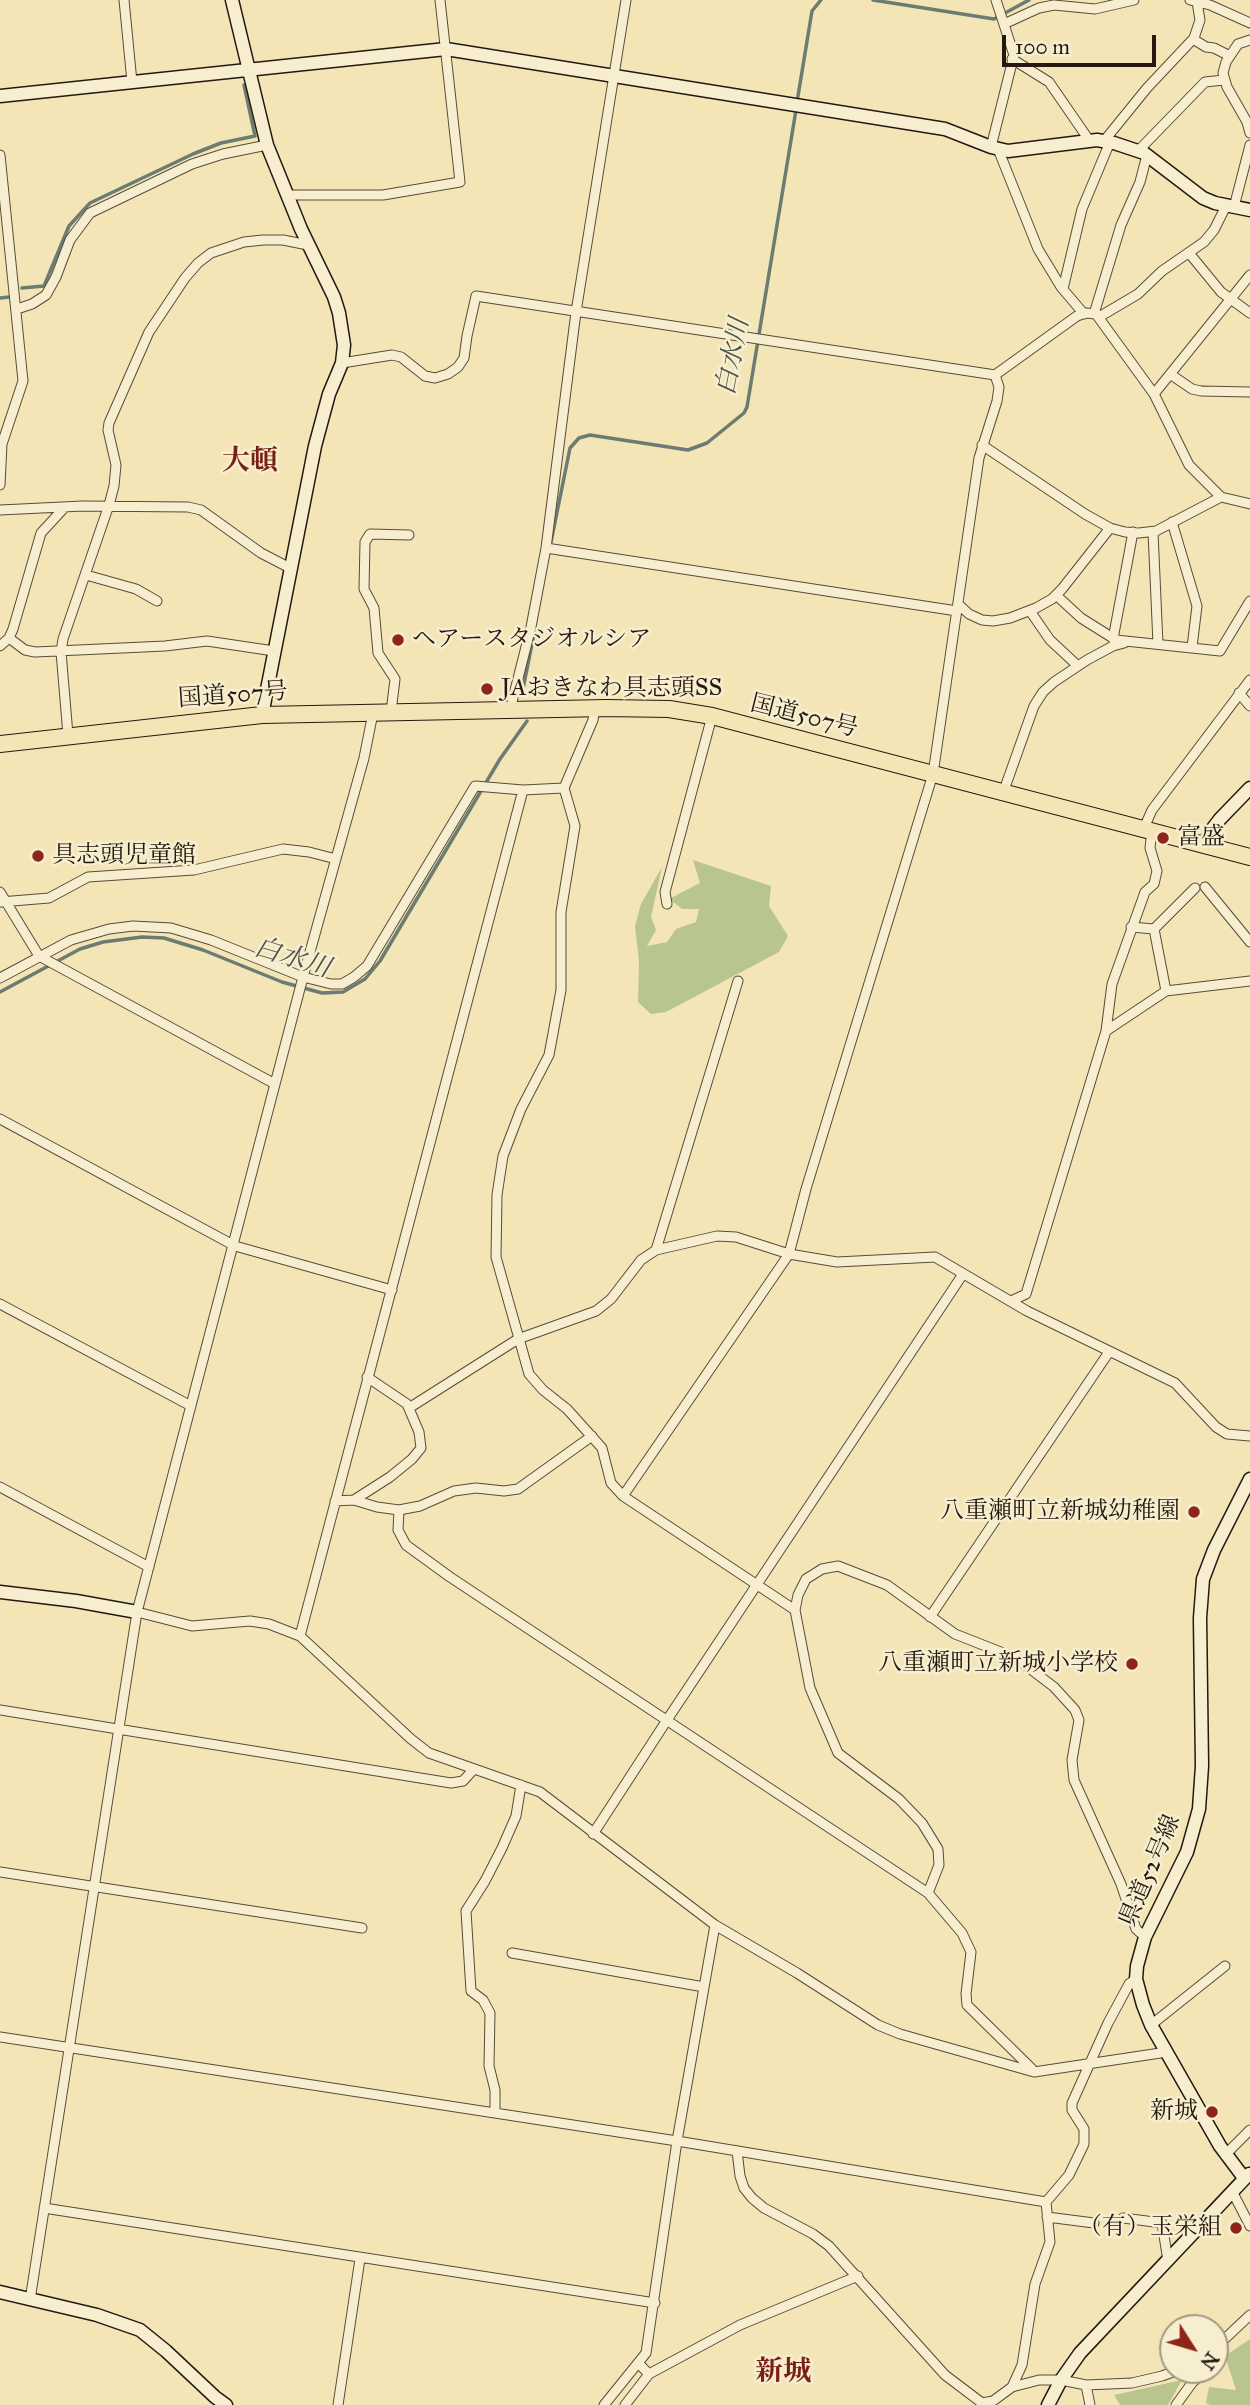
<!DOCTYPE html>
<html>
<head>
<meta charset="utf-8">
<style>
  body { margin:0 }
  #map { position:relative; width:1250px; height:2405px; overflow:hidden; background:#f3e5b6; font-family:"IM FELL Great Primer",serif }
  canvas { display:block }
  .north { position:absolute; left:1159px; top:2314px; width:70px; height:70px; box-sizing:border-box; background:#f7eed0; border:2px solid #a39883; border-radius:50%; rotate:127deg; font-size:19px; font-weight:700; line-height:28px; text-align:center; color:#251810 }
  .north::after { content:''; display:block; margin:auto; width:24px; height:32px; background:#8f2418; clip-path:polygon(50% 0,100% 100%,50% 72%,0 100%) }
  .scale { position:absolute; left:1002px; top:35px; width:154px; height:32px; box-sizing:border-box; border:4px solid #251810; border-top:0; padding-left:9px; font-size:21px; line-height:24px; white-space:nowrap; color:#251810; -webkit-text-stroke:5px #f7eed0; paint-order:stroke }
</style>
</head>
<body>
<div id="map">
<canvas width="1250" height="2405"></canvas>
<div class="north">N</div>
<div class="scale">100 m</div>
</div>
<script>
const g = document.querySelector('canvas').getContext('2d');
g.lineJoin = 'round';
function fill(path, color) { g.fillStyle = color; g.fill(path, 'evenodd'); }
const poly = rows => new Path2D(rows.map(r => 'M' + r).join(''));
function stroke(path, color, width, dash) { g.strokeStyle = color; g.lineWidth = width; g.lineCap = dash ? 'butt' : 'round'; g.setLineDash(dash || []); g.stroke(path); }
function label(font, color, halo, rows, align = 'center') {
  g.font = font + ' "IM FELL Great Primer","Noto Serif JP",serif'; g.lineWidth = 5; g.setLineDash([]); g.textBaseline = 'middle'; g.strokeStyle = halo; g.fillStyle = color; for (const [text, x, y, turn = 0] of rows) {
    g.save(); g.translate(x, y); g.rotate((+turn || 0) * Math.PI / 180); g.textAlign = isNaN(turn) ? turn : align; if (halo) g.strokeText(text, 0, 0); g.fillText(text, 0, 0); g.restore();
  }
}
fill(poly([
  [693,860,771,886,769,906,788,936,779,952,666,1012,651,1014,638,1002,639,961,635,926,641,904,662,867,651,917,656,930,647,946,667,942,676,929,696,922,699,909,682,909,669,899,700,883],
  [1250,2339,1250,2405,1210,2405,1206,2403,1209,2387,1236,2390,1225,2356],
  [1182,2380,1168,2405,1120,2405,1114,2395]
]), '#b9c58f');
stroke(poly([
  [873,0,994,19,1029,0],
  [797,102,812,11,821,0],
  [22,288,44,286,69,226,90,203,193,154,221,143,255,136,244,85],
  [0,298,9,297],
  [550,547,570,448,579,438,590,435,688,450,707,443,744,413,747,407,796,110],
  [522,694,534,634],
  [0,992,80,949,103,942,142,937,164,938,203,950,282,982,322,993,343,992,365,979,380,961,500,759,527,721]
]), '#6c7c72', 3.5);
const street = poly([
  [124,0,132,82],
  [1190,0,1210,5,1250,23],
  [1004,24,1039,8,1054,5,1095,9,1134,0],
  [1193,39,1206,47,1214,48,1230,56],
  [1250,40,1238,44,1226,62,1223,73,1227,87,1247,122,1250,133],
  [1012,59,1049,82,1089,140],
  [1104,141,1147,88,1194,38,1200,20,1197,2],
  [991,147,1014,55,996,0],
  [998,149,1038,249,1061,287,1084,314],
  [1138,151,1205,82,1224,80],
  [0,155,23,381,2,444,0,485],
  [288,195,383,195,460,182,440,0],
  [1234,207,1250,145],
  [1189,253,1221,292,1250,313],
  [1063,289,1082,209,1110,142],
  [17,309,32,304,46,295,56,277,70,240,90,213,192,164,223,154,267,145],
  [1094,314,1121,225,1140,182,1147,155],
  [1099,317,1138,294,1162,271,1204,242,1214,230,1226,206],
  [342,363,392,355,401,357,425,376,435,378,448,374,458,367,464,358,467,336,476,296,995,375,1077,316,1086,313,1096,314,1154,394,1189,465,1221,497,1250,504],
  [1170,374,1192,389,1201,391,1250,392],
  [1154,394,1250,275],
  [982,445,1085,514,1110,528,1125,532,1139,533,1156,531,1221,497],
  [0,510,83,506,188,507,201,510,261,553,290,568],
  [1172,522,1197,606,1192,647],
  [1153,532,1158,644],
  [546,548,957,611],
  [86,575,136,589,157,601],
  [1056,595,1081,618,1116,640,1220,651,1250,601],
  [958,604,969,614,982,620,993,621,1010,618,1036,608,1052,599,1062,589,1110,528],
  [1030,611,1050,640,1078,666],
  [9,638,25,650,35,652,165,646,207,641,274,651],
  [1113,639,1133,532],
  [0,646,9,638,13,629,41,533,65,507],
  [1239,693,1250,706],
  [595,708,593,720,564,788,575,826,561,912,561,990,549,1055,521,1109,503,1156,497,1195,496,1257,529,1374,543,1390,567,1409,602,1448,611,1483,623,1496,795,1610],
  [510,710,531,627,546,548,576,312,626,0],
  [391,712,395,679,378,653,374,608,364,589,365,542,370,534,409,535],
  [68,735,61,652,63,639,109,505,114,486,116,465,108,430,109,423,149,332,185,278,198,263,211,253,244,242,263,240,283,240,308,245],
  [1003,793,1034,706,1043,692,1054,682,1087,660,1113,646,1124,643],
  [1144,828,1152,810,1250,680],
  [1205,887,1250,942],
  [0,892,39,956,275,1084],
  [0,902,49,898,88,877,194,870,283,849,309,852,336,859],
  [667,904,665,892,712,716],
  [1131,927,1154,929],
  [1154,929,1166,991],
  [1154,929,1195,888],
  [0,978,71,940,109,929,133,926,171,928,211,940,303,977,331,984,342,984,354,977,367,966,475,786,523,790,564,788],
  [1106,1031,1166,991,1250,981],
  [0,1119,235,1246,392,1290],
  [656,1250,738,981],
  [1011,1301,1026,1294,1106,1031,1112,984,1145,892,1154,884,1157,871,1150,848,1152,830],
  [0,1304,191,1406],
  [409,1408,518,1339,596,1311,611,1299,641,1260,656,1250,717,1236,736,1237,789,1254,837,1262,935,1257,1027,1311,1175,1383,1216,1427,1227,1434,1250,1436],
  [0,1487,149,1567],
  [623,1496,789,1254,806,1189,933,774,979,458,997,401,999,387,995,375],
  [354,1500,390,1477,412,1459,421,1448,419,1432,407,1404,367,1377],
  [335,1501,354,1500,377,1507,399,1510,420,1506,454,1491,476,1488,504,1491,518,1489,592,1436],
  [399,1510,398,1530,406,1545,450,1577,928,1893,962,1933,971,1952,966,1994,967,2005,1032,2069],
  [137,1612,192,1626,250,1621,269,1624,300,1636,411,1739,429,1753,540,1792,715,1925,797,1973,878,2025,900,2034,1034,2072,1167,2052],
  [930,1617,1109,1352],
  [300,1636,523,790],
  [0,1710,451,1783,463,1781,474,1769],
  [593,1834,667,1720,963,1274],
  [0,1872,362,1928],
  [928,1893,939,1865,938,1849,922,1823,899,1799,838,1753,810,1688,795,1610,798,1595,806,1579,822,1569,838,1566,887,1585,955,1634,1016,1658,1054,1687,1075,1710,1079,1720,1072,1760,1074,1780,1121,1884,1136,1929,1145,1937],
  [512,1953,704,1987],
  [1151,2025,1225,1966],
  [0,2037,677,2141,1046,2202],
  [495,2113,495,2090,489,2066,490,2013,483,2000,471,1991,466,1911,485,1881,502,1848,516,1816,521,1785],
  [737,2151,740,2176,744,2188,752,2198,764,2208,813,2234,829,2246,945,2375,982,2403,993,2401,1012,2387,1039,2380,1061,2380,1086,2385,1132,2383,1162,2376,1178,2370],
  [1225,2155,1250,2130],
  [1232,2191,1250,2226],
  [44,2208,655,2303],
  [1047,2217,1094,2223],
  [1123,2218,1162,2223,1168,2261],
  [30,2300,137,1612,303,977,364,758,373,713],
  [1215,2348,1250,2315],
  [639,2364,649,2374,740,2325,858,2276],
  [1086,2385,1090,2405],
  [1012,2387,1022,2365,1035,2284,1050,2242,1046,2202,1069,2175,1084,2144,1084,2129,1072,2110,1072,2103,1108,2023,1129,1984,1136,1979],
  [338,2405,360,2259],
  [604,2405,646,2353,677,2141,715,1925],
  [625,2405,649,2374],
  [1176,2405,1192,2383,1206,2370]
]);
const secondary = poly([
  [232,0,267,145,301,229,334,297,339,313,344,345,342,363,329,394,315,446,262,715],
  [0,96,446,49,945,129,991,147,1008,151,1097,140,1114,143,1144,153,1203,198,1215,203,1250,210],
  [1206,844,1210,832,1220,819,1250,788],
  [0,1592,76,1601,137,1612],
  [1244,2178,1220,2146,1151,2025,1143,2005,1136,1979,1137,1966,1145,1937,1187,1852,1199,1809,1202,1766,1200,1618,1203,1579,1214,1550,1250,1479],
  [0,2292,97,2315,140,2330,166,2351,215,2397,226,2405],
  [1048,2405,1061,2380,1080,2353,1249,2174]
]);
const highway = poly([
  [0,744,262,715,606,708,669,709,712,716,1250,857]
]);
stroke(street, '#584b3a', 11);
stroke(secondary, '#251810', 15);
stroke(highway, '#251810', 18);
stroke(street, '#f7eed0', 9);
stroke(secondary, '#f7eed0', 12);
stroke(highway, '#f3e5b6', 16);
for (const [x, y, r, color] of [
  [398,640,7,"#8f2418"],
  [487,689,7,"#8f2418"],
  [1163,838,7,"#8f2418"],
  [38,856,7,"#8f2418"],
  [1194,1512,7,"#8f2418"],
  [1132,1664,7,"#8f2418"],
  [1212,2112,7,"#8f2418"],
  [1236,2228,7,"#8f2418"]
]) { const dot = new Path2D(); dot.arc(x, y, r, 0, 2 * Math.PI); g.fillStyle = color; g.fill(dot); stroke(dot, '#f7eed0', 2.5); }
label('24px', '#251810', '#f7eed0', [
  ["ヘアースタジオルシア",412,640],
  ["JAおきなわ具志頭SS",501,689],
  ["富盛",1177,838],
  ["具志頭児童館",52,856],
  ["八重瀬町立新城幼稚園",1180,1512,"right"],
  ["八重瀬町立新城小学校",1118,1664,"right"],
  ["新城",1198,2112,"right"],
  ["（有）玉栄組",1222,2228,"right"]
], 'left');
label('24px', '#251810', '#f7eed0', [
  ["国道507号",233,696,-4],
  ["国道507号",804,717,14],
  ["県道52号線",1151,1871,-67]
]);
label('italic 26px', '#4f5249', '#f7eed0', [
  ["白水川",734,357,-79],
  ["白水川",292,959,17]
]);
label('bold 28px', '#7a1f14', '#f7eed0', [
  ["大頓",250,462],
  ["新城",783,2373]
]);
</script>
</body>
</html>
